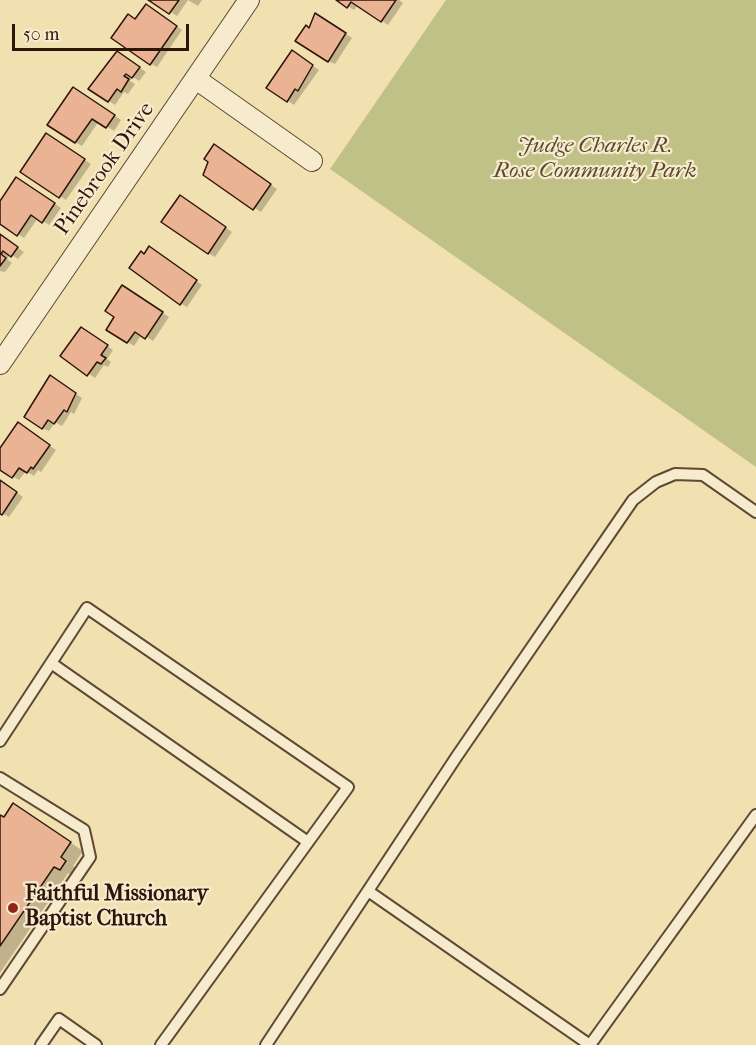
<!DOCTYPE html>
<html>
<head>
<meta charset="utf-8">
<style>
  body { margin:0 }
  #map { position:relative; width:756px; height:1045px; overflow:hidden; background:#f1e0b0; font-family:"IM FELL French Canon",serif }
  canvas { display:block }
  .scale { position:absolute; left:12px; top:24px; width:177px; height:27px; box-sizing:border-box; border:3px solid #2e150c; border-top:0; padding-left:8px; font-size:18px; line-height:21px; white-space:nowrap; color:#2e150c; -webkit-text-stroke:4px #f6ebcc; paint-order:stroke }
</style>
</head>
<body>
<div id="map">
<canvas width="756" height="1045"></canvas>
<div class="scale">50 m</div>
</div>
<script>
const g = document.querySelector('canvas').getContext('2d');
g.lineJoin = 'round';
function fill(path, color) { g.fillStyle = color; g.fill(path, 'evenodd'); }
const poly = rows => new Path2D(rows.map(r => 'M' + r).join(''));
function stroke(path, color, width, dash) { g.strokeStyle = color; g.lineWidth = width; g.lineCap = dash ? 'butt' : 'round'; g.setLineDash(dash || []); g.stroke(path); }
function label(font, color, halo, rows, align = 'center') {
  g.font = font + ' "IM FELL French Canon",serif'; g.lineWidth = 4.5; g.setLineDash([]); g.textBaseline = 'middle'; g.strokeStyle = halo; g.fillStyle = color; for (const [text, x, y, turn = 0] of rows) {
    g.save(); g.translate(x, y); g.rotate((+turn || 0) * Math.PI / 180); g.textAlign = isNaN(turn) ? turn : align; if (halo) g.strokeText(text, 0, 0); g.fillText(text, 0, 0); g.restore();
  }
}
fill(poly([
  [446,0,756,0,756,467,330,169]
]), '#c0c187');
fill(poly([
  [151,0,202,0,198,6,188,0,177,16],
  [338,0,399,0,403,3,388,25,358,5,354,10],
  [153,10,182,30,157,67,150,63,136,21],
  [322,19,352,38,335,64,328,61,310,29],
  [299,56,319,70,294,105,288,101],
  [124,57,146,72,139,81,133,77,130,81,135,84,128,94,124,92,115,105,90,88,108,61],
  [80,92,121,120,114,131,99,121,82,146,75,142],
  [53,139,91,164,66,200,60,196],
  [221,150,277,189,261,212,204,175],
  [23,183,61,208,49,225,38,218,24,238,0,222,0,203],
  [187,201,232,232,215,257,208,253],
  [0,235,24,252,18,259,10,254,7,259,12,263,5,272,0,271],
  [156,252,202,285,187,307,180,303,144,255],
  [129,291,169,317,153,341,142,334,134,346,108,329],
  [88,332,113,350,107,359,111,362,108,367,104,365,95,378,62,356],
  [57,381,82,398,74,414,71,412,62,426,55,422,49,431,42,428],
  [24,428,56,450,41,472,38,470,34,476,26,471,19,480,0,468,0,451],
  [0,481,23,497,9,517,0,512],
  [27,813,83,851,73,866,79,870,74,877,68,873,0,973,0,816,4,819]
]), '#0003');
const building = poly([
  [148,0,179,0,169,14,148,0],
  [336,0,396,0,381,22,351,2,347,8,336,0],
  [146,4,177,26,150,65,111,38,128,14,135,19,146,4],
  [315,13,346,33,328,62,295,41,306,25,309,28,315,13],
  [292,50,313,65,298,91,295,89,287,102,266,88,292,50],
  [117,51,140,67,132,78,126,74,124,76,129,79,121,92,117,89,108,102,88,89,117,51],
  [73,87,115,115,106,128,92,119,75,143,47,125,73,87],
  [46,133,85,159,59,198,20,172,46,133],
  [214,144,271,184,253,210,203,175,208,162,204,159,214,144],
  [16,177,55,203,42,223,31,215,17,236,0,224,0,201,16,177],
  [180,195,226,227,208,254,161,222,180,195],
  [0,234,18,247,11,257,3,251,1,254,6,258,0,266,0,234],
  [149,246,197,280,180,305,129,268,141,251,144,254,149,246],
  [122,285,163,312,145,339,135,332,127,343,106,330,114,317,105,311,122,285],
  [81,327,108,345,101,355,106,358,101,364,97,362,87,376,60,356,81,327],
  [50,375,76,393,67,412,64,410,54,424,48,420,42,429,24,417,50,375],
  [18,422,50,445,33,469,31,467,27,473,19,468,12,478,0,470,0,448,18,422],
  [0,480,17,492,2,515,0,514,0,480],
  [13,803,71,842,61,857,66,861,60,870,54,867,0,946,0,815,4,817,13,803]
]);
fill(building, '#eab393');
stroke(building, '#2e150c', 1.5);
const lane = poly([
  [51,663,308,842],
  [0,741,87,608,348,787,161,1045],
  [0,778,84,830,90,857,0,989],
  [368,891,590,1045],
  [41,1045,59,1019,96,1045],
  [266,1045,457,756,633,500,656,482,675,474,703,475,756,512],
  [590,1045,756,815]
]);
const street = poly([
  [196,79,312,161],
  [0,364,249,0]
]);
stroke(lane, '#5f4835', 14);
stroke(street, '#5f4835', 22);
stroke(lane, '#f6ebcc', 10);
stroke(street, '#f6ebcc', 20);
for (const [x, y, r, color] of [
  [13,908,6,"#8f2418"]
]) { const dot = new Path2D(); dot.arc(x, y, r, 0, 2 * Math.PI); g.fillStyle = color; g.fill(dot); stroke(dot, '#f6ebcc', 2); }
label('italic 22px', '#5a4931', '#f6ebcc', [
  ["Judge Charles R.",595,147],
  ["Rose Community Park",595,172]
]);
label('22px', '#2e150c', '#f6ebcc', [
  ["Pinebrook Drive",105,169,-55]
]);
label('bold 22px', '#2e150c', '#f6ebcc', [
  ["Faithful Missionary",25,895],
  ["Baptist Church",25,920]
], 'left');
</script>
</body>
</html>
